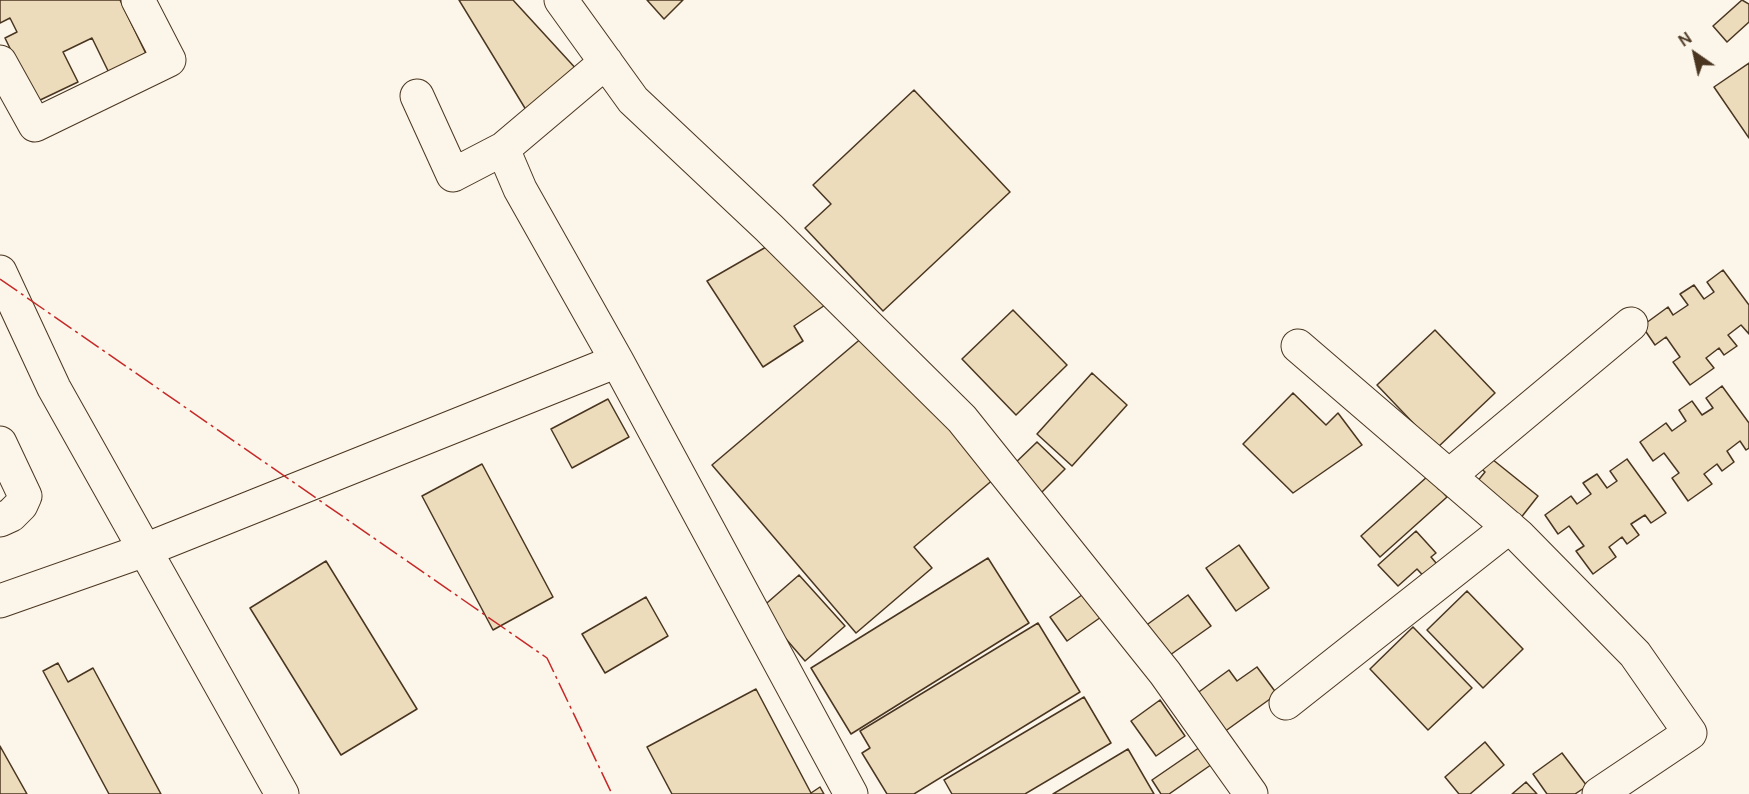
<!DOCTYPE html>
<html>
<head>
<meta charset="utf-8">
<style>
  body { margin:0 }
  #map { position:relative; width:1749px; height:794px; overflow:hidden; background:#fbf6e9; font-family:Manrope,sans-serif }
  canvas { display:block }
  .north { position:absolute; left:1665px; top:24px; width:60px; height:60px; -webkit-text-stroke:4px #fbf6e9; paint-order:stroke; rotate:326deg; font-size:16px; font-weight:700; line-height:24px; text-align:center; color:#4a3520 }
  .north::after { content:''; display:block; margin:auto; width:21px; height:27px; background:#4a3520; clip-path:polygon(50% 0,100% 100%,50% 72%,0 100%) }
</style>
</head>
<body>
<div id="map">
<canvas width="1749" height="794"></canvas>
<div class="north">N</div>
</div>
<script>
const g = document.querySelector('canvas').getContext('2d');
g.lineJoin = 'round';
function fill(path, color) { g.fillStyle = color; g.fill(path, 'evenodd'); }
const poly = rows => new Path2D(rows.map(r => 'M' + r).join(''));
function stroke(path, color, width, dash) { g.strokeStyle = color; g.lineWidth = width; g.lineCap = dash ? 'butt' : 'round'; g.setLineDash(dash || []); g.stroke(path); }
const building = poly([
  [0,0,120,0,149,60,112,79,92,38,63,52,78,82,36,102,5,38,17,32,10,18,0,23,0,0],
  [459,0,513,0,579,72,531,118,459,0],
  [647,0,683,0,664,19,647,0],
  [1742,0,1749,4,1749,22,1727,42,1713,26,1742,0],
  [1749,63,1749,138,1714,87,1749,63],
  [914,90,1010,192,883,311,805,228,831,204,813,185,914,90],
  [773,243,834,299,794,326,803,341,763,367,707,281,773,243],
  [1723,270,1749,305,1749,334,1741,325,1728,335,1737,346,1724,355,1719,348,1706,358,1714,368,1690,385,1673,362,1680,357,1666,337,1655,345,1642,326,1668,307,1673,315,1688,305,1680,294,1694,285,1704,299,1714,292,1707,282,1723,270],
  [1013,310,1067,365,1016,415,962,359,1013,310],
  [1435,330,1495,393,1437,448,1377,385,1435,330],
  [870,331,995,478,914,547,932,568,856,633,712,465,870,331],
  [1092,373,1127,405,1072,466,1037,434,1092,373],
  [1722,386,1749,423,1749,448,1746,450,1740,441,1727,451,1734,462,1722,471,1717,464,1704,474,1712,484,1688,501,1672,478,1679,473,1664,453,1653,461,1640,442,1666,423,1672,431,1686,421,1679,410,1692,401,1702,415,1713,408,1706,398,1722,386],
  [1293,393,1326,425,1338,413,1362,445,1293,493,1243,444,1293,393],
  [608,399,629,437,572,468,551,429,608,399],
  [1037,442,1065,469,1038,496,1010,468,1037,442],
  [1482,451,1538,496,1516,524,1472,488,1485,472,1474,462,1482,451],
  [1627,459,1666,513,1651,523,1645,515,1631,524,1639,535,1627,544,1622,537,1609,547,1616,557,1593,574,1576,551,1584,546,1569,526,1558,534,1545,515,1571,496,1577,504,1591,494,1583,483,1597,474,1607,488,1617,481,1610,471,1627,459],
  [482,464,553,597,493,630,422,496,482,464],
  [1428,476,1447,497,1380,557,1361,536,1428,476],
  [1416,531,1436,553,1431,557,1442,570,1429,582,1417,569,1398,586,1378,565,1416,531],
  [1239,545,1269,588,1236,611,1206,568,1239,545],
  [988,558,1029,623,851,734,811,668,988,558],
  [326,561,417,709,341,755,250,608,326,561],
  [799,575,845,626,805,661,760,609,799,575],
  [1095,586,1111,610,1067,641,1050,617,1095,586],
  [1467,591,1523,649,1483,688,1427,630,1467,591],
  [1188,595,1211,626,1163,660,1141,629,1188,595],
  [646,597,668,636,605,673,582,634,646,597],
  [1038,623,1080,692,914,794,887,794,862,753,870,748,860,731,1038,623],
  [1413,627,1472,688,1428,730,1370,669,1413,627],
  [58,663,68,682,93,668,161,794,109,794,43,671,58,663],
  [1257,667,1277,694,1224,732,1196,694,1229,670,1237,681,1257,667],
  [756,689,811,793,820,787,824,794,672,794,647,747,756,689],
  [1084,697,1111,743,1025,794,952,794,944,780,1084,697],
  [1160,700,1185,736,1156,756,1131,721,1160,700],
  [1485,742,1504,765,1470,794,1459,794,1445,777,1485,742],
  [1206,743,1218,760,1169,794,1161,794,1152,780,1206,743],
  [0,746,27,794,0,794,0,746],
  [1128,749,1154,794,1053,794,1128,749],
  [1562,753,1587,786,1575,794,1547,794,1533,774,1562,753],
  [1526,782,1537,794,1512,794,1526,782]
]);
fill(building, '#ecdcbc');
stroke(building, '#4a3520', 1.5);
const minor = poly([
  [561,0,633,100,769,228,962,419,1165,673,1251,794],
  [0,62,35,125,169,60,138,0],
  [606,62,503,149,520,189,617,361],
  [417,96,453,175,503,149],
  [0,272,54,388,282,794],
  [1298,346,1519,536,1635,654,1690,733,1599,794],
  [0,443,25,496,21,505,11,515,0,520],
  [1449,476,1631,324],
  [0,601,145,550,617,361,851,794],
  [1286,703,1509,527]
]);
stroke(minor, '#4a3520', 35);
stroke(minor, '#fbf6e9', 33);
stroke(poly([
  [0,279,547,658,612,794]
]), '#c62828', 1.5, [21, 4.5, 3, 4.5]);
</script>
</body>
</html>
